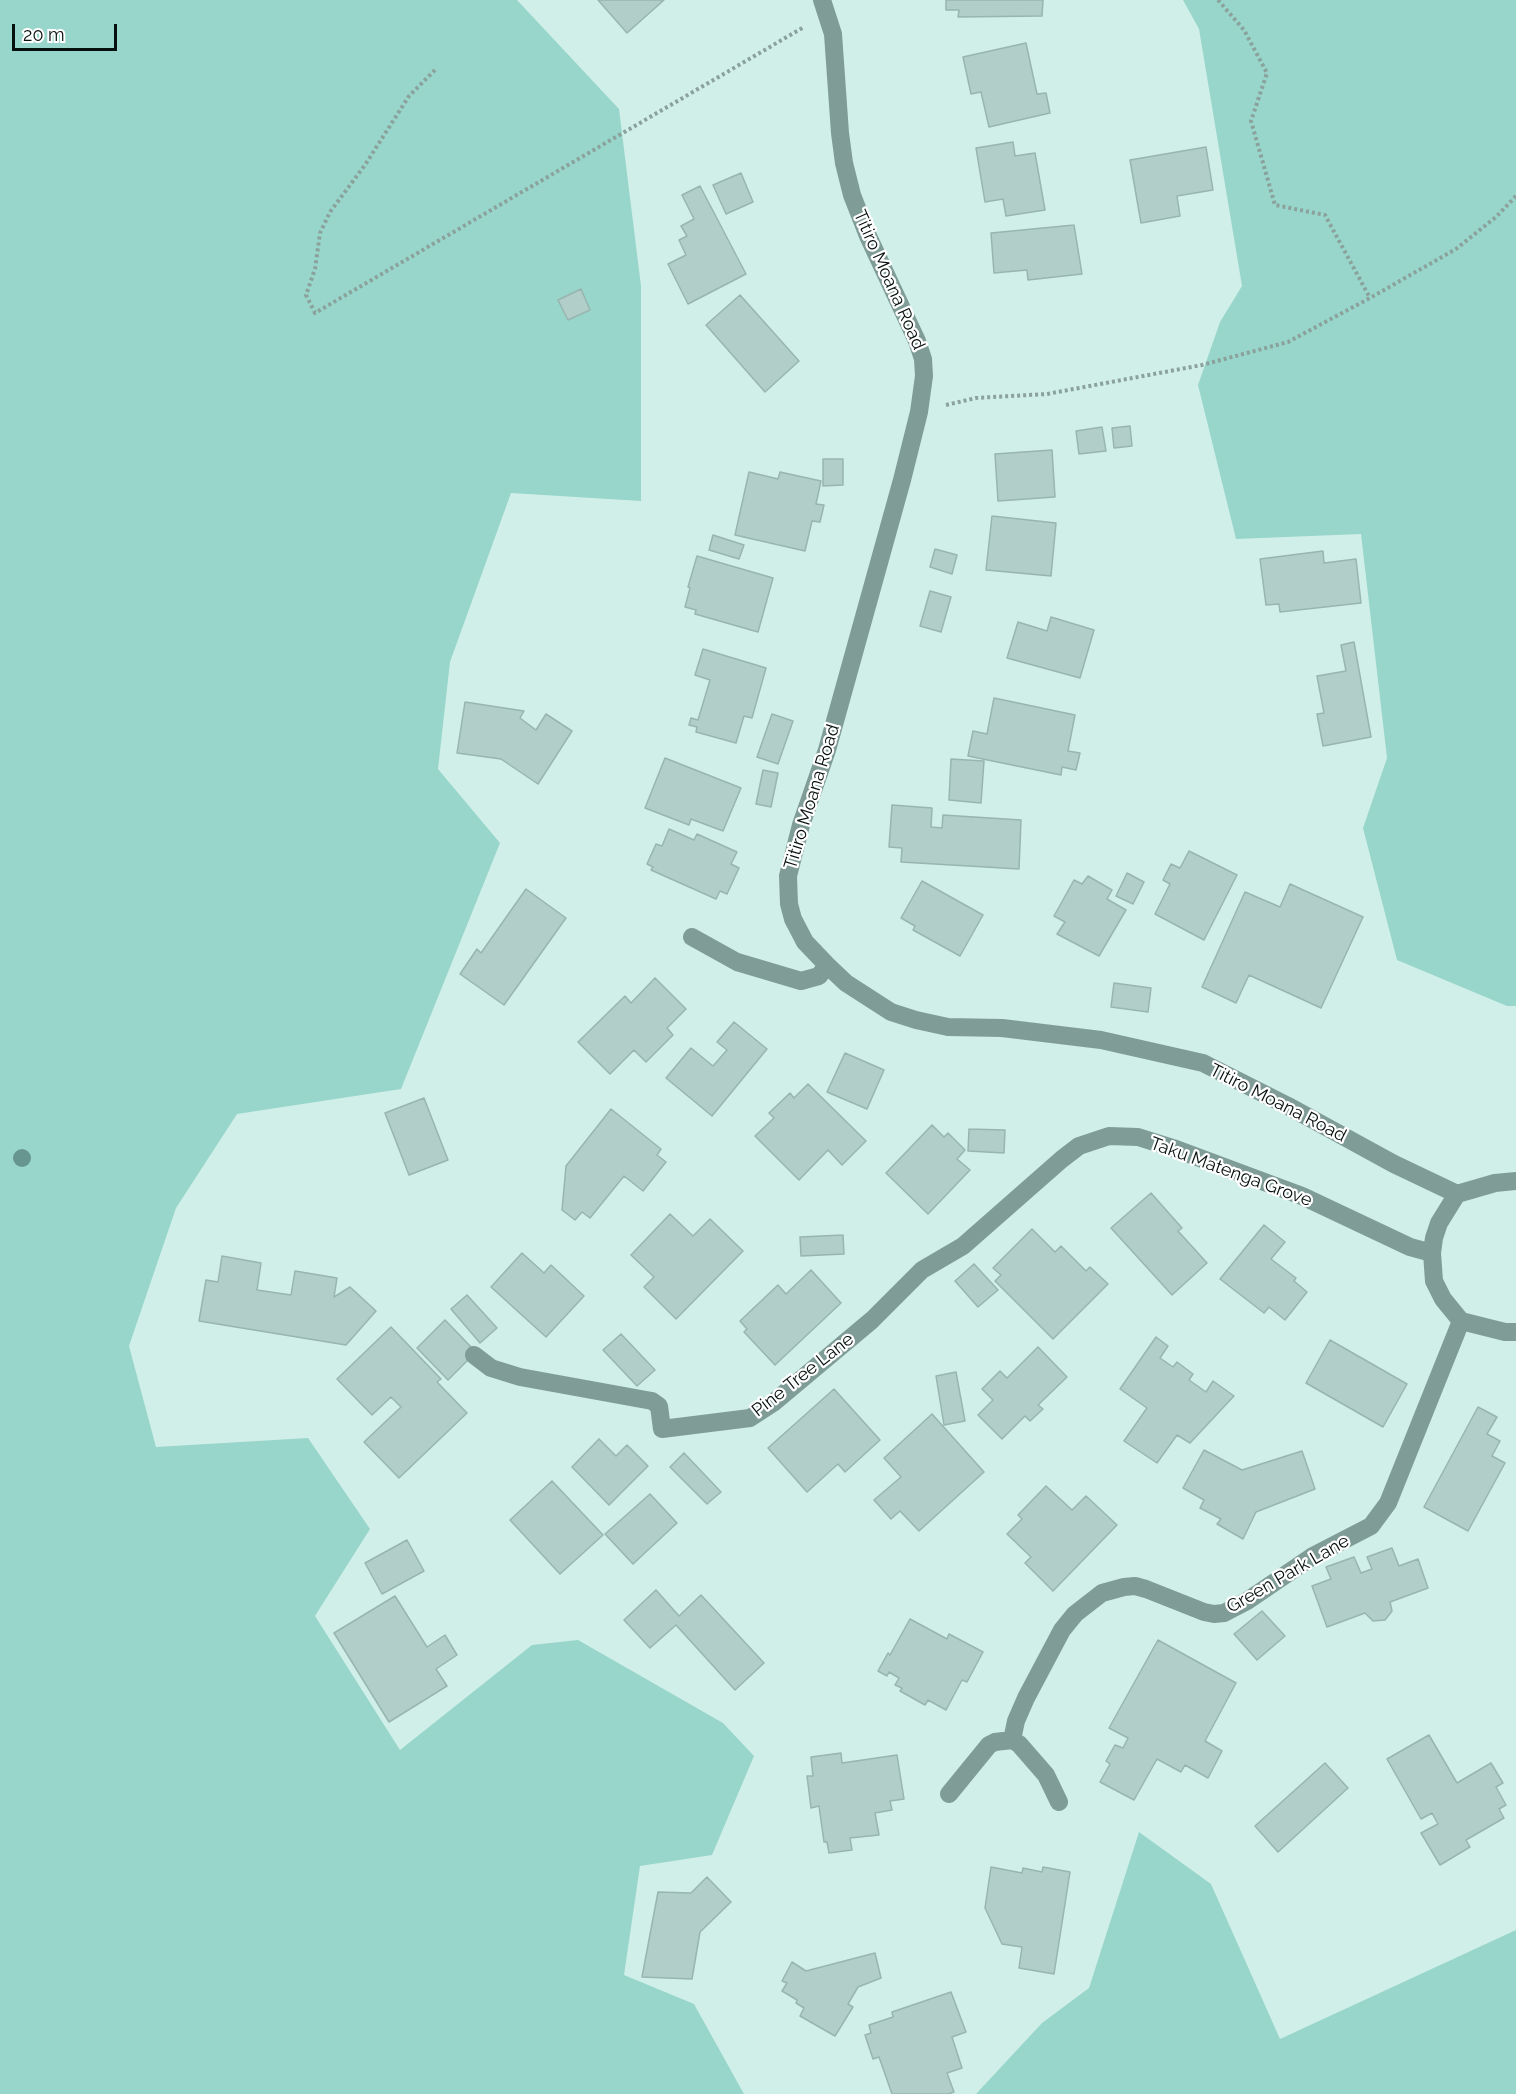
<!DOCTYPE html>
<html>
<head>
<meta charset="utf-8">
<style>
  body { margin:0 }
  #map { position:relative; width:1516px; height:2094px; overflow:hidden; background:#d1efe9; font-family:Raleway,sans-serif }
  canvas { display:block }
  .scale { position:absolute; left:12px; top:24px; width:105px; height:27px; box-sizing:border-box; border:3px solid #06100e; border-top:0; padding-left:8px; font-size:18px; line-height:21px; white-space:nowrap; color:#06100e; -webkit-text-stroke:4px #fff; paint-order:stroke }
</style>
</head>
<body>
<div id="map">
<canvas width="1516" height="2094"></canvas>
<div class="scale">20 m</div>
</div>
<script>
const g = document.querySelector('canvas').getContext('2d');
g.lineJoin = 'round';
function fill(path, color) { g.fillStyle = color; g.fill(path, 'evenodd'); }
const poly = rows => new Path2D(rows.map(r => 'M' + r).join(''));
function stroke(path, color, width, dash) { g.strokeStyle = color; g.lineWidth = width; g.lineCap = dash ? 'butt' : 'round'; g.setLineDash(dash || []); g.stroke(path); }
function label(font, color, halo, rows, align = 'center') {
  g.font = font + ' Raleway,sans-serif'; g.lineWidth = 4.5; g.setLineDash([]); g.textBaseline = 'middle'; g.strokeStyle = halo; g.fillStyle = color; for (const [text, x, y, turn = 0] of rows) {
    g.save(); g.translate(x, y); g.rotate((+turn || 0) * Math.PI / 180); g.textAlign = isNaN(turn) ? turn : align; if (halo) g.strokeText(text, 0, 0); g.fillText(text, 0, 0); g.restore();
  }
}
fill(poly([
  [0,0,517,0,619,109,641,286,641,501,511,493,450,662,438,769,500,843,401,1089,237,1114,176,1208,129,1346,156,1447,308,1438,370,1529,315,1616,400,1750,532,1645,578,1640,723,1723,754,1756,712,1855,640,1866,624,1975,694,2004,744,2094,0,2094],
  [1183,0,1516,0,1516,1006,1507,1006,1397,960,1363,828,1387,758,1361,534,1236,539,1198,385,1220,322,1242,286,1199,29],
  [1139,1832,1211,1884,1280,2039,1516,1930,1516,2094,976,2094,1042,2023,1089,1988]
]), '#98d6cb');
const building = poly([
  [598,0,664,0,627,33,598,0],
  [946,0,1043,0,1042,16,958,17,959,10,946,10,946,0],
  [1026,43,1037,94,1046,93,1050,113,989,127,981,92,971,94,963,57,1026,43],
  [1013,142,1015,156,1035,153,1045,210,1006,216,1003,199,985,202,976,148,1013,142],
  [1206,147,1213,190,1177,196,1180,216,1141,223,1130,160,1206,147],
  [741,173,753,202,726,214,713,185,741,173],
  [700,186,746,274,688,304,668,264,686,255,679,240,687,236,681,226,694,219,682,195,700,186],
  [1074,225,1082,274,1028,280,1027,270,994,273,991,233,1074,225],
  [581,289,590,310,568,320,558,300,581,289],
  [740,295,799,361,765,392,706,325,740,295],
  [1130,426,1132,446,1114,448,1112,428,1130,426],
  [1102,427,1106,451,1079,454,1076,431,1102,427],
  [1052,450,1055,497,998,501,995,454,1052,450],
  [823,459,843,459,843,485,823,486,823,459],
  [749,472,778,479,780,472,821,481,816,504,824,505,820,522,812,521,805,551,735,535,749,472],
  [992,516,1056,523,1051,576,986,570,992,516],
  [713,535,744,545,739,559,709,550,713,535],
  [935,549,957,555,952,574,930,567,935,549],
  [1323,551,1324,563,1356,559,1361,603,1280,612,1279,604,1266,605,1260,559,1323,551],
  [697,556,773,578,758,632,695,614,696,610,685,607,690,588,688,587,697,556],
  [930,591,951,597,941,632,920,626,930,591],
  [1051,617,1094,630,1080,678,1007,658,1018,622,1047,631,1051,617],
  [1354,642,1371,737,1323,746,1317,714,1324,713,1317,676,1346,671,1341,645,1354,642],
  [703,649,766,668,752,718,744,716,736,743,696,732,697,727,689,725,691,718,698,720,710,680,695,675,703,649],
  [994,698,1075,715,1068,751,1080,753,1076,770,1062,767,1061,775,968,756,973,731,987,734,994,698],
  [465,702,524,711,520,718,536,730,546,714,572,731,538,784,501,759,457,753,465,702],
  [772,714,793,721,778,764,757,757,772,714],
  [665,758,741,788,723,831,691,819,689,825,645,808,665,758],
  [951,759,984,761,981,803,949,800,951,759],
  [763,770,778,773,771,807,756,804,763,770],
  [892,805,932,808,931,827,942,828,943,815,1021,820,1019,869,901,862,902,848,889,847,892,805],
  [669,829,694,840,697,834,737,852,731,864,739,868,727,894,720,891,716,899,651,870,653,867,647,864,656,844,662,846,669,829],
  [1189,851,1237,875,1204,940,1155,914,1170,884,1163,880,1171,864,1180,868,1189,851],
  [1127,873,1144,882,1133,904,1116,896,1127,873],
  [1088,876,1112,890,1107,899,1126,910,1099,956,1057,934,1065,922,1054,916,1074,880,1082,884,1088,876],
  [922,881,983,915,960,956,913,930,915,926,901,918,922,881],
  [1290,884,1363,917,1321,1008,1249,975,1236,1003,1202,987,1245,892,1280,907,1290,884],
  [526,889,566,918,504,1005,460,974,477,949,481,953,526,889],
  [655,978,686,1009,667,1028,673,1035,646,1062,634,1050,610,1074,578,1042,625,996,631,1003,655,978],
  [1114,983,1151,988,1148,1012,1111,1007,1114,983],
  [734,1022,767,1049,712,1116,666,1078,691,1048,713,1066,727,1050,717,1042,734,1022],
  [845,1053,884,1070,867,1109,827,1092,845,1053],
  [808,1084,866,1141,842,1165,828,1150,799,1180,755,1136,774,1118,769,1113,790,1093,794,1098,808,1084],
  [424,1098,448,1160,409,1175,385,1113,424,1098],
  [611,1109,661,1149,657,1155,666,1162,643,1191,624,1176,590,1218,582,1212,575,1220,562,1210,566,1166,611,1109],
  [932,1125,944,1137,948,1133,965,1150,957,1159,970,1170,928,1214,886,1173,932,1125],
  [969,1129,1005,1130,1004,1153,968,1151,969,1129],
  [1151,1193,1182,1228,1178,1231,1207,1263,1172,1295,1111,1228,1151,1193],
  [670,1214,693,1236,710,1219,743,1251,676,1319,644,1287,654,1277,631,1255,670,1214],
  [1264,1225,1285,1242,1271,1259,1296,1278,1294,1281,1307,1292,1285,1320,1269,1307,1264,1313,1220,1279,1264,1225],
  [1032,1229,1055,1252,1061,1246,1086,1271,1090,1267,1108,1284,1053,1339,995,1281,1001,1275,993,1268,1032,1229],
  [843,1235,844,1254,801,1256,800,1237,843,1235],
  [522,1253,544,1273,551,1265,584,1296,546,1337,491,1287,522,1253],
  [222,1256,261,1263,257,1290,291,1295,295,1271,337,1278,334,1297,350,1287,376,1311,346,1345,199,1321,206,1280,218,1282,222,1256],
  [974,1264,998,1290,978,1307,955,1281,974,1264],
  [811,1270,841,1303,775,1365,744,1332,747,1329,740,1321,778,1285,786,1294,811,1270],
  [467,1295,497,1328,480,1343,451,1309,467,1295],
  [445,1320,476,1352,448,1380,417,1348,445,1320],
  [391,1327,441,1379,437,1382,467,1413,399,1478,364,1442,401,1407,391,1397,372,1415,337,1379,391,1327],
  [621,1334,655,1370,637,1386,603,1350,621,1334],
  [1156,1337,1168,1346,1160,1358,1173,1367,1177,1362,1193,1374,1189,1380,1206,1392,1213,1381,1234,1396,1190,1443,1177,1435,1157,1463,1124,1441,1147,1408,1120,1389,1156,1337],
  [1330,1340,1407,1384,1383,1427,1306,1383,1330,1340],
  [1038,1347,1067,1377,1038,1405,1043,1409,1030,1421,1025,1416,1002,1439,978,1415,993,1400,982,1389,1000,1371,1007,1378,1038,1347],
  [956,1372,965,1421,944,1425,936,1376,956,1372],
  [834,1389,880,1440,845,1472,838,1464,807,1492,768,1448,834,1389],
  [1478,1407,1497,1417,1487,1434,1500,1441,1492,1456,1505,1463,1468,1531,1424,1507,1478,1407],
  [932,1414,984,1472,919,1531,900,1511,891,1519,874,1500,901,1477,884,1458,932,1414],
  [599,1439,616,1456,627,1445,648,1466,609,1505,572,1467,599,1439],
  [1204,1450,1242,1470,1302,1451,1315,1489,1256,1512,1243,1539,1217,1524,1221,1519,1200,1508,1204,1500,1183,1488,1204,1450],
  [684,1453,721,1492,707,1504,670,1467,684,1453],
  [552,1481,603,1535,560,1574,510,1520,552,1481],
  [1046,1486,1072,1510,1086,1496,1117,1525,1053,1591,1025,1563,1031,1557,1007,1534,1022,1519,1018,1515,1046,1486],
  [650,1494,677,1523,633,1564,605,1534,650,1494],
  [407,1540,424,1571,382,1594,365,1563,407,1540],
  [1392,1548,1399,1566,1418,1559,1428,1588,1390,1602,1392,1611,1385,1620,1373,1621,1365,1613,1327,1627,1312,1586,1331,1579,1326,1567,1354,1557,1361,1573,1372,1569,1367,1557,1392,1548],
  [656,1590,679,1616,701,1595,764,1663,735,1690,676,1625,650,1648,624,1620,656,1590],
  [395,1596,427,1647,445,1635,457,1655,436,1669,447,1686,389,1722,334,1633,395,1596],
  [1262,1611,1285,1636,1257,1660,1234,1634,1262,1611],
  [910,1619,947,1639,949,1634,983,1652,967,1682,962,1680,946,1710,928,1700,925,1705,900,1691,902,1688,895,1685,899,1678,889,1672,887,1676,878,1671,888,1653,890,1655,910,1619],
  [1158,1640,1236,1683,1205,1741,1222,1751,1208,1778,1185,1765,1181,1772,1157,1759,1134,1800,1100,1782,1110,1764,1106,1761,1115,1745,1123,1748,1128,1738,1109,1728,1158,1640],
  [1429,1735,1457,1783,1491,1763,1503,1783,1496,1787,1506,1805,1499,1809,1504,1818,1466,1840,1470,1847,1440,1865,1421,1833,1438,1824,1432,1813,1421,1819,1387,1759,1429,1735],
  [841,1753,842,1763,897,1755,904,1799,890,1801,892,1810,875,1813,879,1835,850,1838,852,1850,829,1853,827,1842,824,1842,819,1806,811,1808,807,1776,813,1776,811,1757,841,1753],
  [1325,1763,1348,1788,1278,1852,1255,1826,1325,1763],
  [991,1867,1022,1873,1023,1868,1042,1872,1043,1867,1070,1872,1054,1974,1019,1968,1022,1947,1002,1944,985,1908,991,1867],
  [707,1877,731,1902,700,1932,692,1979,642,1977,658,1892,691,1893,707,1877],
  [875,1953,881,1978,858,1987,848,2004,853,2007,835,2036,800,2016,804,2008,796,2003,797,2000,782,1991,787,1983,782,1981,792,1962,806,1971,875,1953],
  [951,1992,966,2032,952,2037,962,2068,947,2073,954,2092,948,2094,892,2094,879,2057,873,2059,865,2035,871,2033,869,2025,893,2017,892,2012,951,1992]
]);
fill(building, '#b1cec9');
stroke(building, '#98b5af', 1.5);
stroke(poly([
  [1218,0,1244,30,1267,73,1251,121,1275,205,1325,215,1370,298],
  [435,70,409,96,365,165,330,212,320,233,315,269,306,295,315,313,804,27],
  [946,405,976,398,1047,394,1202,365,1288,342,1370,298,1456,249,1496,217,1516,196]
]), '#8aa19c', 4, [3, 3]);
stroke(poly([
  [822,0,833,34,840,133,844,163,852,195,868,236,917,341,923,359,924,376,919,412,902,480,827,750,801,825,788,876,789,904,793,919,805,942,827,965,846,983,891,1012,916,1020,948,1027,1002,1028,1101,1040,1203,1063,1288,1106,1394,1164,1457,1194],
  [692,937,737,962,801,981,819,976,827,965],
  [1516,1181,1495,1183,1457,1194,1439,1223,1434,1238,1432,1253,1434,1281,1443,1299,1461,1321,1505,1332,1516,1332],
  [474,1355,491,1368,520,1377,652,1401,659,1406,662,1429,750,1418,773,1403,872,1320,922,1270,963,1246,1062,1159,1079,1146,1109,1136,1138,1137,1173,1148,1302,1196,1410,1247,1432,1253],
  [1012,1740,1019,1744,1046,1775,1059,1802],
  [949,1794,989,1745,995,1742,1012,1740,1016,1721,1026,1698,1062,1630,1075,1614,1102,1593,1124,1587,1135,1586,1146,1589,1204,1612,1214,1614,1224,1613,1247,1601,1313,1556,1371,1526,1388,1503,1461,1321]
]), '#809c97', 18);
g.fillStyle = '#679690';
for (const [x, y] of [
  [22,1158]
]) { g.beginPath(); g.arc(x, y, 9, 0, 2 * Math.PI); g.fill(); }
label('18px', '#06100e', '#fff', [
  ["Titiro Moana Road",889,280,66],
  ["Titiro Moana Road",812,797,-73],
  ["Titiro Moana Road",1278,1103,27],
  ["Taku Matenga Grove",1231,1172,20],
  ["Pine Tree Lane",803,1375,-38],
  ["Green Park Lane",1288,1574,-30]
]);
</script>
</body>
</html>
